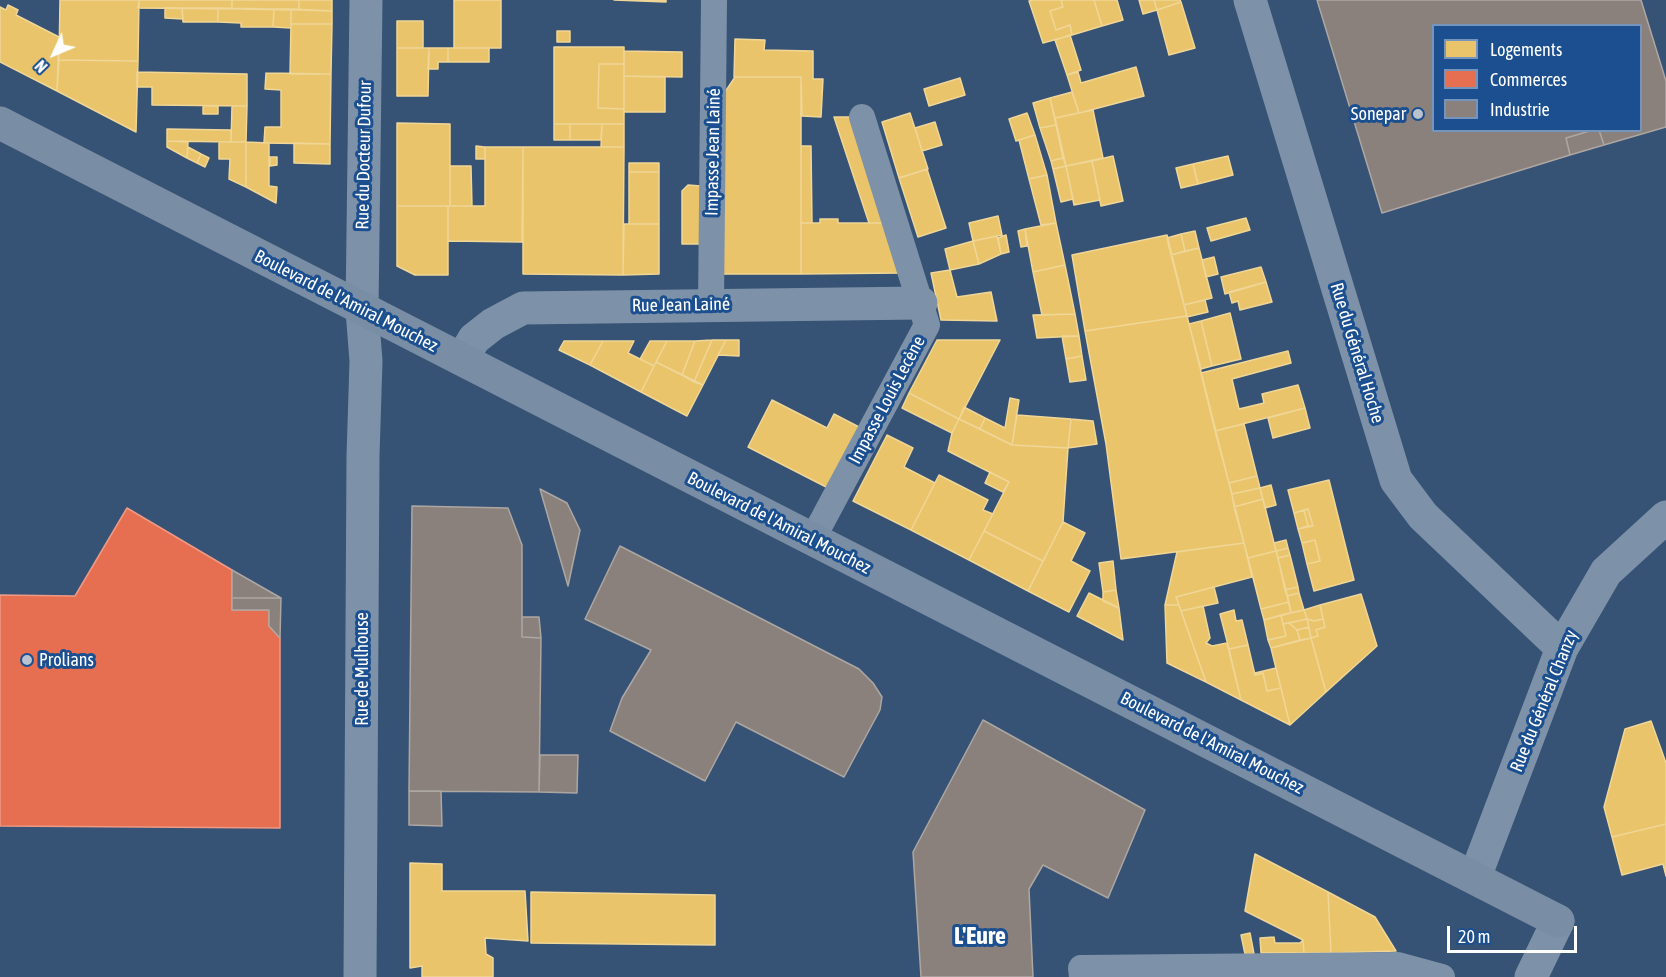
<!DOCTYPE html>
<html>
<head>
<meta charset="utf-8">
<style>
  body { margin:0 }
  #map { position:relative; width:1666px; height:977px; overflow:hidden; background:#365274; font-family:"Asap Condensed",sans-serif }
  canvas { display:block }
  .legend { position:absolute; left:1432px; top:24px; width:210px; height:108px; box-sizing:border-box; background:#1b4f8f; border:2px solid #7695bc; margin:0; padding:8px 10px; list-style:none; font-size:18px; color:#fff }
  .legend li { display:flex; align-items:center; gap:12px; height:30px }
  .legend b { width:30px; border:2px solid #7695bc }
  .north { position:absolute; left:24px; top:24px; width:60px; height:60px; -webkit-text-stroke:4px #1b4f8f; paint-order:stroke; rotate:226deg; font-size:16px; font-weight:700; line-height:24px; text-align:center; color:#fff }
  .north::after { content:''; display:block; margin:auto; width:21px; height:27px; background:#fff; clip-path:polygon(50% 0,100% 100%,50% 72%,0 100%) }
  .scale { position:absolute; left:1447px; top:926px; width:130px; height:27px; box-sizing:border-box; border:3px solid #fff; border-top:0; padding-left:8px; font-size:18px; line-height:21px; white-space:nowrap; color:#fff; -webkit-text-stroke:4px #1b4f8f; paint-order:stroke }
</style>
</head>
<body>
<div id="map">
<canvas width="1666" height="977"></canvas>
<ul class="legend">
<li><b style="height:16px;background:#e9c46a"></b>Logements</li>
<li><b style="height:16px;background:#e76f51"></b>Commerces</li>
<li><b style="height:16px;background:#8a817c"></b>Industrie</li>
</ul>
<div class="north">N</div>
<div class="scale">20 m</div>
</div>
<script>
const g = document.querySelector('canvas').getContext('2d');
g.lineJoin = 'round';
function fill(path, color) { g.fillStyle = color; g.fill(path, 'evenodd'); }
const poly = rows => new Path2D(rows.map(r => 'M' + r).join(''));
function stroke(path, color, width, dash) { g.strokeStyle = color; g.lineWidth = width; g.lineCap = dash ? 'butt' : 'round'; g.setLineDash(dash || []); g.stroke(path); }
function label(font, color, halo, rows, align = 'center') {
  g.font = font + ' "Asap Condensed",sans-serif'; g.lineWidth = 6; g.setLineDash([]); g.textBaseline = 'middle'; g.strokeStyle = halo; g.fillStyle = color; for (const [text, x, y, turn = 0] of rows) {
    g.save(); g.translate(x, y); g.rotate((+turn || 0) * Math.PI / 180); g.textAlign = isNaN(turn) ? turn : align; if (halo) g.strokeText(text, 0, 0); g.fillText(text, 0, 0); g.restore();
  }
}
const homes = poly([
  [60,0,139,0,138,61,59,60,60,0],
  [139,0,232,0,232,9,138,8,139,0],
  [232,0,299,0,299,10,232,9,232,0],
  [299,0,332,0,332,11,299,10,299,0],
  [454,0,501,0,501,48,454,48,454,0],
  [614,0,666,0,666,2,614,0],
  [1033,0,1061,0,1063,7,1050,11,1056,30,1070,25,1072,35,1043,43,1029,1,1033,0],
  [1061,0,1094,0,1102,26,1072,35,1070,25,1056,30,1050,11,1063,7,1061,0],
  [1094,0,1117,0,1123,20,1102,26,1094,0],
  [1139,0,1154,0,1157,10,1143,14,1139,0],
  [1154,0,1180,0,1181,2,1157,10,1154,0],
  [1181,2,1195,48,1169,55,1157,10,1181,2],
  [8,5,18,10,16,15,59,37,57,91,0,62,0,7,6,10,8,5],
  [165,8,182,8,183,19,165,18,165,8],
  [182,8,218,8,218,22,183,22,182,8],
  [218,8,274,9,273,27,241,27,241,23,218,22,218,8],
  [274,9,291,9,291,28,273,27,274,9],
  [291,9,332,11,332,24,291,24,291,9],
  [397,21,423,21,423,48,397,48,397,21],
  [291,24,332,24,331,74,290,74,291,24],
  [557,31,570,31,570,42,557,42,557,31],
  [1070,35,1081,70,1067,75,1055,40,1070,35],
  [735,39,765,40,764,50,813,51,813,79,823,79,821,117,802,116,801,77,734,77,735,39],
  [554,47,624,47,624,64,599,64,598,108,624,109,624,124,554,124,554,47],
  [397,48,429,48,428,96,397,96,397,48],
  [429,48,448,48,448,62,438,62,438,69,428,69,429,48],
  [448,48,489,48,489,62,448,62,448,48],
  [624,51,682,52,682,77,624,76,624,51],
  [59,60,138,61,136,132,57,91,59,60],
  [599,64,624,64,624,109,598,108,599,64],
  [1136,67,1144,96,1079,113,1067,75,1078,72,1081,83,1136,67],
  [137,72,247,74,247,106,152,105,152,87,137,87,137,72],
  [266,73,331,74,330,144,264,143,265,127,281,127,281,90,265,89,266,73],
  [624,76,665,77,665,112,624,112,624,76],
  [735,77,801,77,801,274,721,274,725,92,735,77],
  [960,78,965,95,929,106,924,89,960,78],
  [1072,92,1079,113,1055,118,1050,98,1072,92],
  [1050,98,1056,125,1040,128,1033,103,1050,98],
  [203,106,218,106,218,114,203,114,203,106],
  [232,106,247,106,246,142,231,142,232,106],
  [1093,110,1103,158,1066,166,1055,118,1093,110],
  [910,113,928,169,899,178,882,122,910,113],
  [1027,113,1035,135,1016,141,1009,119,1027,113],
  [834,117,851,117,886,223,869,223,834,117],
  [935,122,942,145,922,151,915,128,935,122],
  [397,123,450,124,450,206,397,206,397,123],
  [554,124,570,124,570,140,554,140,554,124],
  [570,124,602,124,601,140,570,140,570,124],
  [602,124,624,124,624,147,601,147,602,124],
  [1056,125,1063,158,1051,161,1040,128,1056,125],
  [167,129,231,130,231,142,167,141,167,129],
  [1035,135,1047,175,1029,179,1019,140,1035,135],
  [167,141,188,142,187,158,167,147,167,141],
  [219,142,246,142,246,187,229,179,230,159,219,159,219,142],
  [246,142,269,143,269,186,277,187,276,203,246,187,246,142],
  [294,143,330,144,330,164,294,163,294,143],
  [476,146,485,147,485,159,476,159,476,146],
  [801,146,811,146,812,223,801,223,801,146],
  [188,147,201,154,197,163,187,158,188,147],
  [485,147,523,147,522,242,448,241,448,206,485,206,485,147],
  [523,147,624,147,623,275,523,274,523,147],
  [201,154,209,158,205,167,197,163,201,154],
  [1113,156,1123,201,1101,206,1092,161,1113,156],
  [1228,156,1233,175,1198,184,1193,164,1228,156],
  [270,157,277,157,277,165,270,166,270,157],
  [1063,158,1066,166,1053,169,1051,161,1063,158],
  [1092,161,1100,200,1074,205,1066,166,1092,161],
  [629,163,659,163,659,172,629,172,629,163],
  [1193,164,1198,184,1181,188,1176,168,1193,164],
  [450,166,471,166,472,206,450,206,450,166],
  [1066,166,1073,199,1061,202,1053,169,1066,166],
  [927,169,946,228,918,237,899,178,927,169],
  [629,172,659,172,659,224,629,224,629,172],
  [1047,175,1056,223,1041,225,1029,179,1047,175],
  [688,185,701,186,702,244,682,244,682,191,688,185],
  [397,206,448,206,448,275,415,275,397,266,397,206],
  [998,216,1002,235,973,241,969,223,998,216],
  [1246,218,1250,230,1211,241,1207,228,1246,218],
  [820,219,838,219,838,223,886,223,902,273,801,274,801,223,820,223,820,219],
  [1056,223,1065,265,1033,272,1025,229,1056,223],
  [624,224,659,224,659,274,623,275,624,224],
  [1025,229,1027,246,1021,247,1018,231,1025,229],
  [1195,231,1199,248,1185,251,1181,234,1195,231],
  [1181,234,1185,251,1171,255,1167,238,1181,234],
  [1006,235,1009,252,1001,254,998,238,1006,235],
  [1167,235,1187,316,1085,331,1072,255,1167,235],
  [997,236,1001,254,979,264,973,241,997,236],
  [973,241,979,264,950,270,945,249,973,241],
  [1199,248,1212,298,1184,305,1171,255,1199,248],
  [1214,257,1218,274,1206,277,1202,260,1214,257],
  [1065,265,1075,314,1042,315,1033,272,1065,265],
  [1261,267,1266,282,1225,294,1221,277,1261,267],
  [950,270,957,297,991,292,997,321,941,320,931,273,950,270],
  [1266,282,1272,302,1240,310,1238,301,1232,303,1229,292,1266,282],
  [1205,300,1208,312,1187,317,1184,305,1205,300],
  [1230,313,1241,359,1212,366,1201,321,1230,313],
  [1075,314,1079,336,1037,338,1033,315,1075,314],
  [1187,316,1244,543,1121,559,1106,444,1085,331,1187,316],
  [1201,321,1212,366,1201,369,1189,324,1201,321],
  [1062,336,1079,336,1082,356,1066,359,1062,336],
  [712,340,694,382,682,375,695,341,712,340],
  [712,340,726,340,703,385,694,382,712,340],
  [726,340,739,340,739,356,718,355,726,340],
  [937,340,1000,340,959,419,909,393,937,340],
  [564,341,603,341,590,365,559,350,564,341],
  [603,341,634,341,628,353,654,366,641,392,590,365,603,341],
  [650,341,667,341,654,366,640,359,650,341],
  [667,341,695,341,682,375,656,362,667,341],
  [1288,351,1291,363,1232,379,1239,409,1264,403,1262,394,1298,385,1305,408,1215,431,1201,373,1288,351],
  [1082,356,1086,380,1070,382,1066,359,1082,356],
  [656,362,703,385,687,416,641,392,656,362],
  [909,393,959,419,952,433,902,408,909,393],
  [1010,398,1019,400,1012,445,980,429,985,418,1005,428,1010,398],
  [772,400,827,428,834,414,861,428,830,489,748,447,772,400],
  [964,407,985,418,980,429,959,419,964,407],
  [1305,408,1310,428,1273,438,1268,418,1305,408],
  [1017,415,1071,419,1068,448,1012,445,1017,415],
  [959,419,1012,445,1068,448,1063,522,1043,561,984,531,1009,482,948,451,952,433,959,419],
  [1071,419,1093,421,1097,444,1068,448,1071,419],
  [1244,424,1257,476,1229,483,1215,431,1244,424],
  [887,435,913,448,904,467,935,483,911,530,853,501,887,435],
  [990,472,1009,482,1003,492,985,483,990,472],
  [939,475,988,500,983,510,993,514,969,560,911,530,939,475],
  [1257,476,1260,488,1232,494,1229,483,1257,476],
  [1329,480,1354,580,1314,591,1307,564,1320,561,1315,540,1302,543,1298,529,1313,526,1308,509,1294,513,1288,490,1329,480],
  [1271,485,1276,505,1265,508,1260,488,1271,485],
  [1260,488,1263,499,1234,507,1232,494,1260,488],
  [1263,499,1276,551,1248,558,1234,507,1263,499],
  [1308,509,1313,526,1308,526,1304,510,1308,509],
  [1304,510,1308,526,1298,529,1294,513,1304,510],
  [1063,522,1085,533,1071,561,1090,571,1069,612,1028,591,1063,522],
  [984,531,1043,561,1028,591,969,560,984,531],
  [1286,540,1288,548,1276,551,1274,543,1286,540],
  [1315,540,1320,561,1307,564,1302,543,1315,540],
  [1244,543,1252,577,1176,597,1179,605,1165,605,1177,552,1244,543],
  [1288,548,1290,555,1278,558,1276,551,1288,548],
  [1276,551,1289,602,1261,609,1248,558,1276,551],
  [1290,555,1298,587,1285,590,1278,558,1290,555],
  [1113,561,1116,590,1103,592,1099,563,1113,561],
  [1214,587,1218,603,1181,611,1176,597,1214,587],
  [1298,587,1299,593,1287,596,1285,590,1298,587],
  [1116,590,1119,608,1103,601,1103,592,1116,590],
  [1089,593,1119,608,1123,640,1077,616,1089,593],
  [1299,593,1304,610,1291,613,1287,596,1299,593],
  [1361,594,1377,646,1326,692,1311,638,1318,636,1316,630,1325,627,1320,605,1361,594],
  [1289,602,1291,613,1264,620,1261,609,1289,602],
  [1165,605,1179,605,1206,682,1167,663,1165,605],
  [1320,605,1323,619,1314,621,1307,619,1304,610,1320,605],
  [1203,606,1210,638,1206,643,1212,646,1227,643,1241,700,1206,682,1181,611,1203,606],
  [1234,610,1236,621,1242,620,1248,645,1229,649,1220,614,1234,610],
  [1304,610,1307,619,1283,624,1281,615,1304,610],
  [1281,615,1286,636,1268,640,1264,620,1281,615],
  [1307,619,1309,627,1297,630,1289,623,1307,619],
  [1307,619,1314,621,1323,619,1325,627,1316,630,1318,636,1311,638,1307,619],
  [1289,623,1297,630,1300,640,1271,648,1268,640,1286,636,1283,624,1289,623],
  [1309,627,1311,638,1300,640,1297,630,1309,627],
  [1311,638,1326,692,1290,725,1271,648,1311,638],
  [1248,645,1255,675,1263,673,1267,691,1281,688,1290,725,1241,700,1229,649,1248,645],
  [1276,668,1281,688,1267,691,1263,673,1255,675,1255,673,1276,668],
  [1651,721,1666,763,1666,824,1612,837,1604,807,1625,729,1651,721],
  [1666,824,1666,876,1663,864,1622,875,1612,837,1666,824],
  [1255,854,1328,892,1331,953,1304,953,1303,940,1245,911,1255,854],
  [410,863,442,864,442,891,525,891,528,941,485,938,486,954,493,958,493,977,422,977,422,966,410,968,410,863],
  [531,892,715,895,715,945,531,943,531,892],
  [1328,892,1375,917,1396,951,1331,953,1328,892],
  [1250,933,1254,954,1245,954,1241,935,1250,933],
  [1274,937,1275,943,1300,943,1303,940,1304,953,1261,953,1260,938,1274,937]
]);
fill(homes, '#e9c46a');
stroke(homes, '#f0d697', 1.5);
const shops = poly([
  [127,508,232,570,232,610,269,610,269,626,280,638,280,828,0,826,0,595,75,596,127,508]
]);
fill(shops, '#e76f51');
stroke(shops, '#ee9a85', 1.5);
const industry = poly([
  [1317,0,1641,0,1666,81,1666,127,1604,145,1599,130,1640,130,1640,26,1434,26,1434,130,1593,130,1566,138,1570,155,1382,213,1317,0],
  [1593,130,1599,130,1604,145,1570,155,1566,138,1593,130],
  [540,489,567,503,580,530,568,586,540,489],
  [412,506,508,508,522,545,522,637,541,638,539,792,409,791,412,506],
  [620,546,859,669,873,683,882,697,880,710,844,777,736,722,705,781,610,731,622,698,651,650,585,619,620,546],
  [232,570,281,598,232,598,232,570],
  [232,598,281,598,280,638,269,626,269,610,232,610,232,598],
  [522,617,539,617,541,638,522,637,522,617],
  [983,720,1145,810,1108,898,1043,865,1029,889,1033,977,921,977,913,852,983,720],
  [540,755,578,755,577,793,539,792,540,755],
  [409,791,441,791,442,826,409,825,409,791]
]);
fill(industry, '#8a817c');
stroke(industry, '#ada7a3', 1.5);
stroke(poly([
  [711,305,714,0],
  [812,540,927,325,862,117],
  [1082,977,1081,968,1398,965,1442,977]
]), '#7d92a8', 26);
stroke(poly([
  [1250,0,1396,480,1423,516,1562,648],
  [462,359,474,339,493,324,523,308,921,303],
  [1475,877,1562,648,1606,572,1666,517],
  [360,977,363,456,366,361,362,310,366,0],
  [1531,977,1558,921]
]), '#7d92a8', 33);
stroke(poly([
  [0,123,1558,921]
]), '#798da4', 33);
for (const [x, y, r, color] of [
  [1418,114,6,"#b9c2ce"],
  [27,660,6,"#b9c2ce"]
]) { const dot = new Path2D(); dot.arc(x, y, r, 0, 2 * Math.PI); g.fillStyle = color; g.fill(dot); stroke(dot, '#1b4f8f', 2); }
label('18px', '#fff', '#1b4f8f', [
  ["Sonepar",1406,114],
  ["Prolians",39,660,"left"]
], 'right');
label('18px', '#fff', '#1b4f8f', [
  ["Impasse Jean Lainé",713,152,-89],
  ["Rue du Docteur Dufour",364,155,-89],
  ["Boulevard de l'Amiral Mouchez",346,301,27],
  ["Rue Jean Lainé",681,305,-1],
  ["Rue du Général Hoche",1357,353,73],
  ["Impasse Louis Lecène",887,400,-62],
  ["Boulevard de l'Amiral Mouchez",779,523,27],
  ["Rue de Mulhouse",362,669,-90],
  ["Rue du Général Chanzy",1544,701,-68],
  ["Boulevard de l'Amiral Mouchez",1212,743,27]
]);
label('bold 24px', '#fff', '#1b4f8f', [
  ["L'Eure",980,936]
]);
</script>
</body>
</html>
